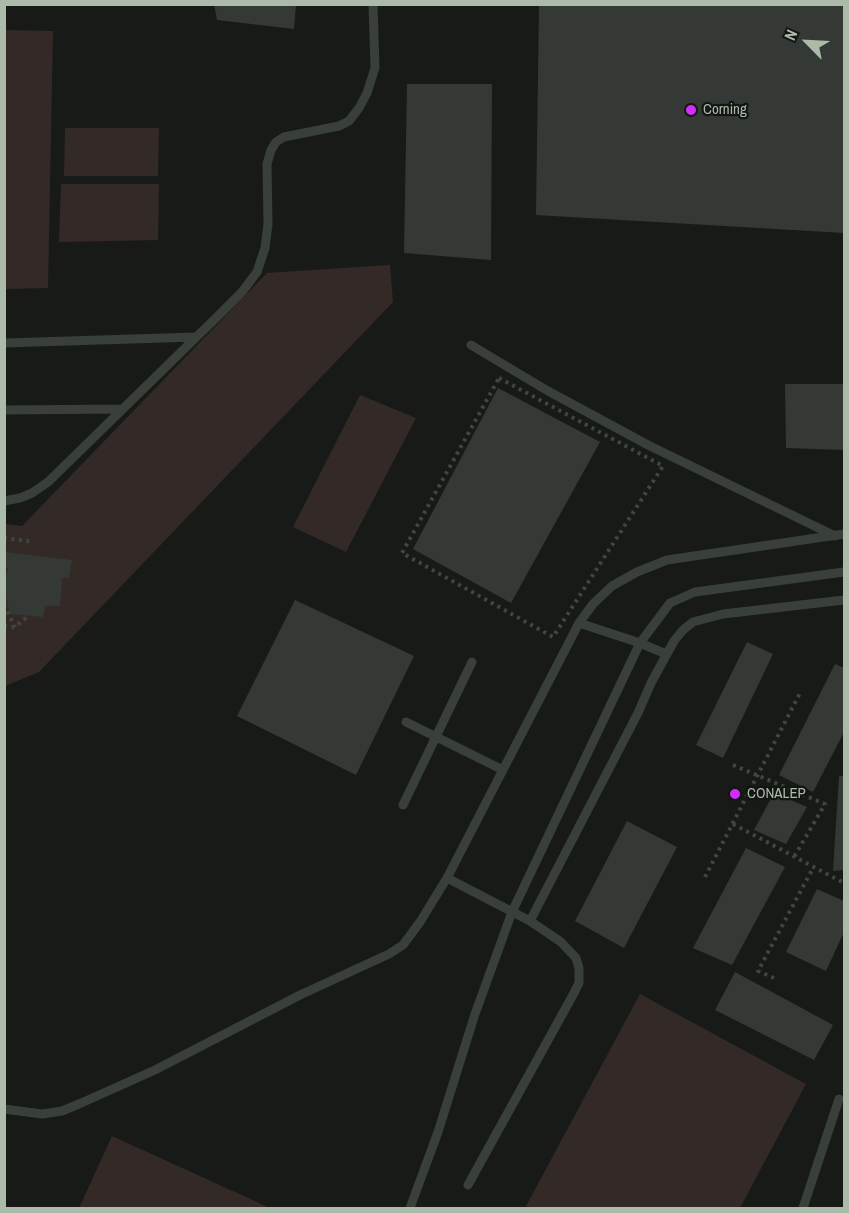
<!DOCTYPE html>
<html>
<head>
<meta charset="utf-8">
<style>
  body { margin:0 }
  #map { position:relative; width:849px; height:1213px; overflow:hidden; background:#181a18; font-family:"Archivo Narrow",sans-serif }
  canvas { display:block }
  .frame { position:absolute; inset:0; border:6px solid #acbba9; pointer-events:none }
  .north { position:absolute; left:777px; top:12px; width:60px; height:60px; -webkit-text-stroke:4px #131513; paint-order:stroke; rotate:294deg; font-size:16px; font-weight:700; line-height:24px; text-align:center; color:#acbba9 }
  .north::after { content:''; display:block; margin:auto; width:21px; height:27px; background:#acbba9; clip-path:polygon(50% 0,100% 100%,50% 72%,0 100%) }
</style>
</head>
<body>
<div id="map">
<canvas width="849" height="1213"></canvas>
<div class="frame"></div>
<div class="north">N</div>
</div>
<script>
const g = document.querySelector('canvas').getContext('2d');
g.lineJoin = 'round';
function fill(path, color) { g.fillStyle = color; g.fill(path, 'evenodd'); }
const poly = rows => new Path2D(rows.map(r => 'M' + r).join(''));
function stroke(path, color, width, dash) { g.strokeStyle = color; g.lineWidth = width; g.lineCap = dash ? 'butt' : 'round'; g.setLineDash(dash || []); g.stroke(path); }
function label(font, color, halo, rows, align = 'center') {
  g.font = font + ' "Archivo Narrow",sans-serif'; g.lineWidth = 4.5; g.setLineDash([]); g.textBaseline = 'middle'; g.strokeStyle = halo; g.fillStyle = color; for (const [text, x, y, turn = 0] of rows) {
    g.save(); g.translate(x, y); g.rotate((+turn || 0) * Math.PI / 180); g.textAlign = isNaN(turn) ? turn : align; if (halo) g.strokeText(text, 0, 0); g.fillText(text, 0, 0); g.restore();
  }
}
fill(poly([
  [5,30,53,31,48,288,5,289],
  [65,128,159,128,158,176,64,176],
  [61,184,159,184,158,240,59,242],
  [390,265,393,302,39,672,5,686,5,524,22,526,267,273],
  [360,395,416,418,346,552,293,527],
  [640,994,806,1084,740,1208,525,1208],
  [112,1136,270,1208,79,1208]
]), '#332a27');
fill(poly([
  [214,4,296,4,294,29,217,20],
  [539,5,844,5,844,233,536,215],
  [407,84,492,84,491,260,404,253],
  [785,384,844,384,844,450,786,448],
  [498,388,600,442,511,603,413,549],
  [4,552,72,560,69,578,62,578,60,606,45,606,43,617,10,614,4,587,8,568,4,567],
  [295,600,414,656,356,775,237,716],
  [747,642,773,654,723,758,696,745],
  [835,664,844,668,844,732,813,792,779,775],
  [839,776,844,776,844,870,833,871],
  [774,793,807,807,786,844,754,830],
  [627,821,677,847,624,948,575,921],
  [746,848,785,867,732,965,693,948],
  [817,889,844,901,844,932,826,971,786,952],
  [735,972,833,1025,814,1060,715,1010]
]), '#353935');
stroke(poly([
  [499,378,663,466,553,637,402,553,499,378],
  [4,538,29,541],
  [4,605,15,627],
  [4,626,15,627,27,617],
  [733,765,825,804,794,857],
  [733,824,844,883],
  [705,877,800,693],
  [774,978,758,971,813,868]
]), '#40473e', 4, [3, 4.5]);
stroke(poly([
  [4,343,196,337],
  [471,345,548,391,648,445,835,536],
  [4,410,122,409],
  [4,501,20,498,32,493,48,482,219,315,242,292,257,272,265,248,268,224,267,164,271,150,276,142,284,137,339,126,349,121,359,108,367,93,375,68,373,4],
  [579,623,640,643,666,654],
  [406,722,503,770],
  [403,805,472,662],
  [447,878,530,921,561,942,576,958,579,968,579,983,574,993,468,1185],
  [530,921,638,713,651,683,674,641,683,630,693,622,723,614,844,600],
  [4,1109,42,1114,62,1111,79,1104,155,1070,300,995,389,954,403,945,420,922,447,878,579,623,593,604,612,586,637,572,667,560,844,534],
  [410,1208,438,1132,475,1014,512,912,640,643,670,603,695,592,844,572],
  [803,1208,839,1099]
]), '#393f39', 9);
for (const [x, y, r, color] of [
  [691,110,6,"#d32dfd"],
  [735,794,6,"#d32dfd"]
]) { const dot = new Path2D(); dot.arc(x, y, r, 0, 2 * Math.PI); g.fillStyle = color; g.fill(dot); stroke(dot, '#131513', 2); }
label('15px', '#acbba9', '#131513', [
  ["Corning",703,110],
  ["CONALEP",747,794]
], 'left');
</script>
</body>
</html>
